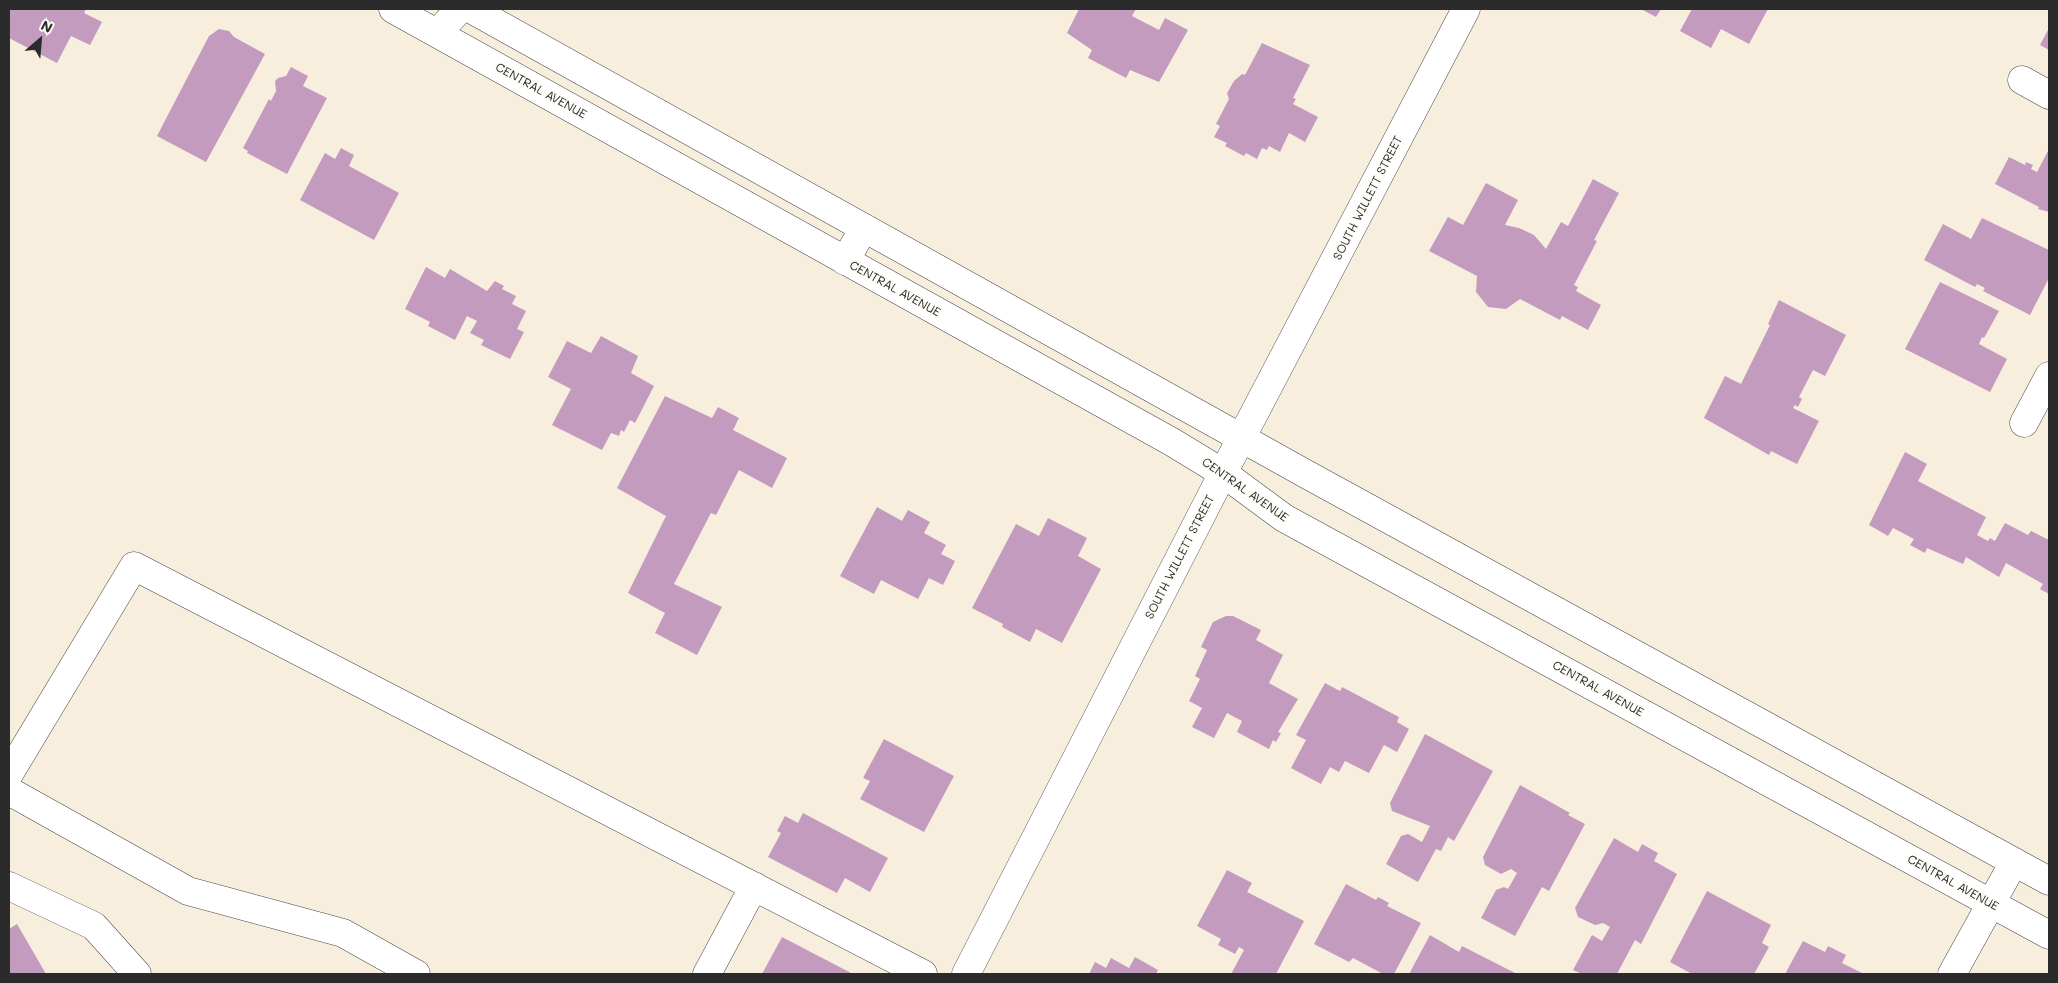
<!DOCTYPE html>
<html>
<head>
<meta charset="utf-8">
<style>
  body { margin:0 }
  #map { position:relative; width:2058px; height:983px; overflow:hidden; background:#f8eedd; font-family:Mali,sans-serif }
  canvas { display:block }
  .frame { position:absolute; inset:0; border:10px solid #2b2b2b; pointer-events:none }
  .north { position:absolute; left:15px; top:15px; width:50px; height:50px; -webkit-text-stroke:4px #fdfcf7; paint-order:stroke; rotate:27deg; font-size:14px; font-weight:700; line-height:20px; text-align:center; color:#2b2b2b }
  .north::after { content:''; display:block; margin:auto; width:18px; height:22px; background:#2b2b2b; clip-path:polygon(50% 0,100% 100%,50% 72%,0 100%) }
</style>
</head>
<body>
<div id="map">
<canvas width="2058" height="983"></canvas>
<div class="frame"></div>
<div class="north">N</div>
</div>
<script>
const g = document.querySelector('canvas').getContext('2d');
g.lineJoin = 'round';
function fill(path, color) { g.fillStyle = color; g.fill(path, 'evenodd'); }
const poly = rows => new Path2D(rows.map(r => 'M' + r).join(''));
function stroke(path, color, width, dash) { g.strokeStyle = color; g.lineWidth = width; g.lineCap = dash ? 'butt' : 'round'; g.setLineDash(dash || []); g.stroke(path); }
function label(font, color, halo, rows, align = 'center') {
  g.font = font + ' Mali,sans-serif'; g.lineWidth = 4; g.setLineDash([]); g.textBaseline = 'middle'; g.strokeStyle = halo; g.fillStyle = color; for (const [text, x, y, turn = 0] of rows) {
    g.save(); g.translate(x, y); g.rotate((+turn || 0) * Math.PI / 180); g.textAlign = isNaN(turn) ? turn : align; if (halo) g.strokeText(text, 0, 0); g.fillText(text, 0, 0); g.restore();
  }
}
fill(poly([
  [9,9,86,9,84,13,102,22,90,45,71,36,57,63,9,38],
  [1079,9,1136,9,1132,16,1159,30,1165,18,1188,30,1159,82,1130,70,1126,78,1088,58,1092,50,1067,33],
  [1641,9,1661,9,1656,17],
  [1692,9,1768,9,1749,44,1721,29,1711,48,1680,31],
  [2049,28,2049,50,2040,45],
  [219,29,229,31,234,37,265,54,206,162,157,136,209,36],
  [1262,43,1310,65,1293,98,1296,99,1293,104,1318,117,1305,142,1289,133,1280,152,1269,146,1267,150,1262,148,1257,159,1246,153,1244,156,1225,146,1227,143,1214,137,1220,126,1216,124,1229,99,1227,93,1234,81,1242,74,1245,75],
  [291,67,308,76,303,86,327,98,287,174,247,153,248,151,243,148,269,99,271,101,276,91,275,81,278,78,286,76],
  [341,148,354,155,349,166,399,193,374,240,300,200,325,153,335,159],
  [2049,149,2049,212,2038,209,2039,207,1995,184,2009,157,2025,165,2026,162,2033,165,2031,169,2037,172],
  [1593,179,1619,193,1594,240,1597,241,1574,285,1578,287,1576,291,1601,305,1588,330,1562,316,1560,320,1520,299,1506,309,1488,307,1476,292,1477,276,1429,251,1448,217,1463,225,1486,183,1518,200,1505,225,1519,228,1534,235,1546,249,1561,222,1568,226],
  [1982,218,2049,250,2049,278,2030,315,1983,291,1985,288,1977,284,1975,287,1924,260,1943,224,1971,239],
  [426,267,445,278,450,269,487,291,495,281,504,286,502,289,516,296,512,304,526,311,517,329,524,332,510,359,481,345,484,340,470,333,477,321,467,316,455,340,428,326,430,322,405,309],
  [1940,282,1999,311,1984,338,1982,337,1979,344,2007,359,1990,392,1905,349],
  [1779,300,1846,335,1825,376,1813,370,1799,397,1802,399,1798,407,1795,405,1793,408,1819,421,1797,464,1771,451,1769,455,1704,418,1725,376,1741,384,1770,325,1768,324],
  [601,336,638,356,631,373,654,386,635,423,630,420,624,432,621,430,619,436,611,433,602,450,552,425,571,389,548,377,567,341,591,353],
  [665,396,712,418,718,407,739,418,733,430,787,458,772,488,739,470,716,515,711,513,674,584,722,607,697,655,655,633,665,613,628,593,666,516,617,488],
  [1905,452,1927,464,1918,481,1986,517,1977,535,1988,541,1990,538,1995,541,2005,523,2028,535,2031,531,2049,540,2049,594,2040,589,2043,584,2006,563,1999,577,1966,557,1963,564,1927,548,1925,553,1910,545,1914,539,1893,528,1888,536,1869,525],
  [877,507,902,521,908,510,930,522,924,533,946,545,941,554,955,561,943,585,929,578,918,599,881,580,874,594,840,576],
  [1048,518,1087,538,1078,556,1101,569,1062,643,1036,629,1030,642,1002,627,1003,624,972,608,1016,524,1039,536],
  [1226,616,1233,616,1261,630,1256,640,1283,655,1269,683,1298,699,1278,732,1281,733,1276,742,1273,740,1269,749,1237,732,1242,721,1227,713,1214,738,1192,727,1202,708,1189,701,1200,679,1195,676,1207,650,1201,647,1213,622],
  [1325,683,1340,691,1342,687,1399,717,1397,722,1409,729,1397,752,1384,745,1369,773,1345,761,1339,772,1330,767,1321,784,1291,768,1306,740,1296,735],
  [1425,734,1493,771,1454,841,1448,837,1441,851,1436,849,1418,882,1386,864,1401,836,1408,834,1422,842,1430,826,1392,811,1390,803],
  [884,739,954,776,924,832,860,799,870,781,863,778],
  [1520,785,1570,813,1568,815,1585,824,1549,891,1542,887,1515,936,1481,918,1496,890,1504,887,1508,889,1517,873,1511,869,1501,874,1485,865,1483,857],
  [803,813,888,858,870,892,845,878,837,893,768,857,781,833,777,831,785,816,798,823],
  [1614,838,1638,852,1642,844,1658,853,1654,861,1677,874,1641,944,1635,940,1617,974,1582,974,1573,970,1592,935,1602,941,1610,927,1603,923,1595,925,1578,917,1575,908],
  [1227,870,1252,883,1247,892,1304,921,1276,974,1231,974,1244,950,1239,947,1235,954,1218,945,1221,939,1197,926],
  [1346,884,1376,900,1378,897,1389,903,1387,906,1421,923,1394,974,1383,974,1353,958,1349,962,1314,944],
  [1707,891,1771,925,1762,943,1769,947,1754,974,1692,974,1670,962],
  [17,924,46,974,9,974,9,929],
  [1430,935,1459,952,1462,946,1517,974,1409,974],
  [782,937,853,974,762,974],
  [1803,941,1825,952,1828,946,1846,955,1842,963,1864,974,1785,974],
  [1135,957,1158,970,1156,974,1089,974,1095,962,1106,968,1111,958,1129,968]
]), '#c39bbf');
const minor = poly([
  [437,33,460,9],
  [2022,80,2049,95],
  [845,261,864,228],
  [2024,423,2049,376],
  [9,774,134,566,923,974],
  [9,791,188,891,343,933,416,974],
  [9,886,94,926,137,974],
  [707,974,754,886],
  [966,974,1223,473,1466,9],
  [1952,974,2014,862]
]);
const major = poly([
  [393,9,1172,442,1223,473,1284,518,2049,935],
  [471,9,1306,474,2049,881]
]);
stroke(minor, '#4a4846', 29);
stroke(major, '#4a4846', 29);
stroke(minor, '#fff', 28);
stroke(major, '#fff', 28);
label('12px', '#2b2b2b', '#fdfcf7', [
  ["CENTRAL AVENUE",541,91,29],
  ["SOUTH WILLETT STREET",1368,198,-63],
  ["CENTRAL AVENUE",895,289,29],
  ["CENTRAL AVENUE",1245,490,35],
  ["SOUTH WILLETT STREET",1180,557,-63],
  ["CENTRAL AVENUE",1598,689,29],
  ["CENTRAL AVENUE",1953,883,29]
]);
</script>
</body>
</html>
